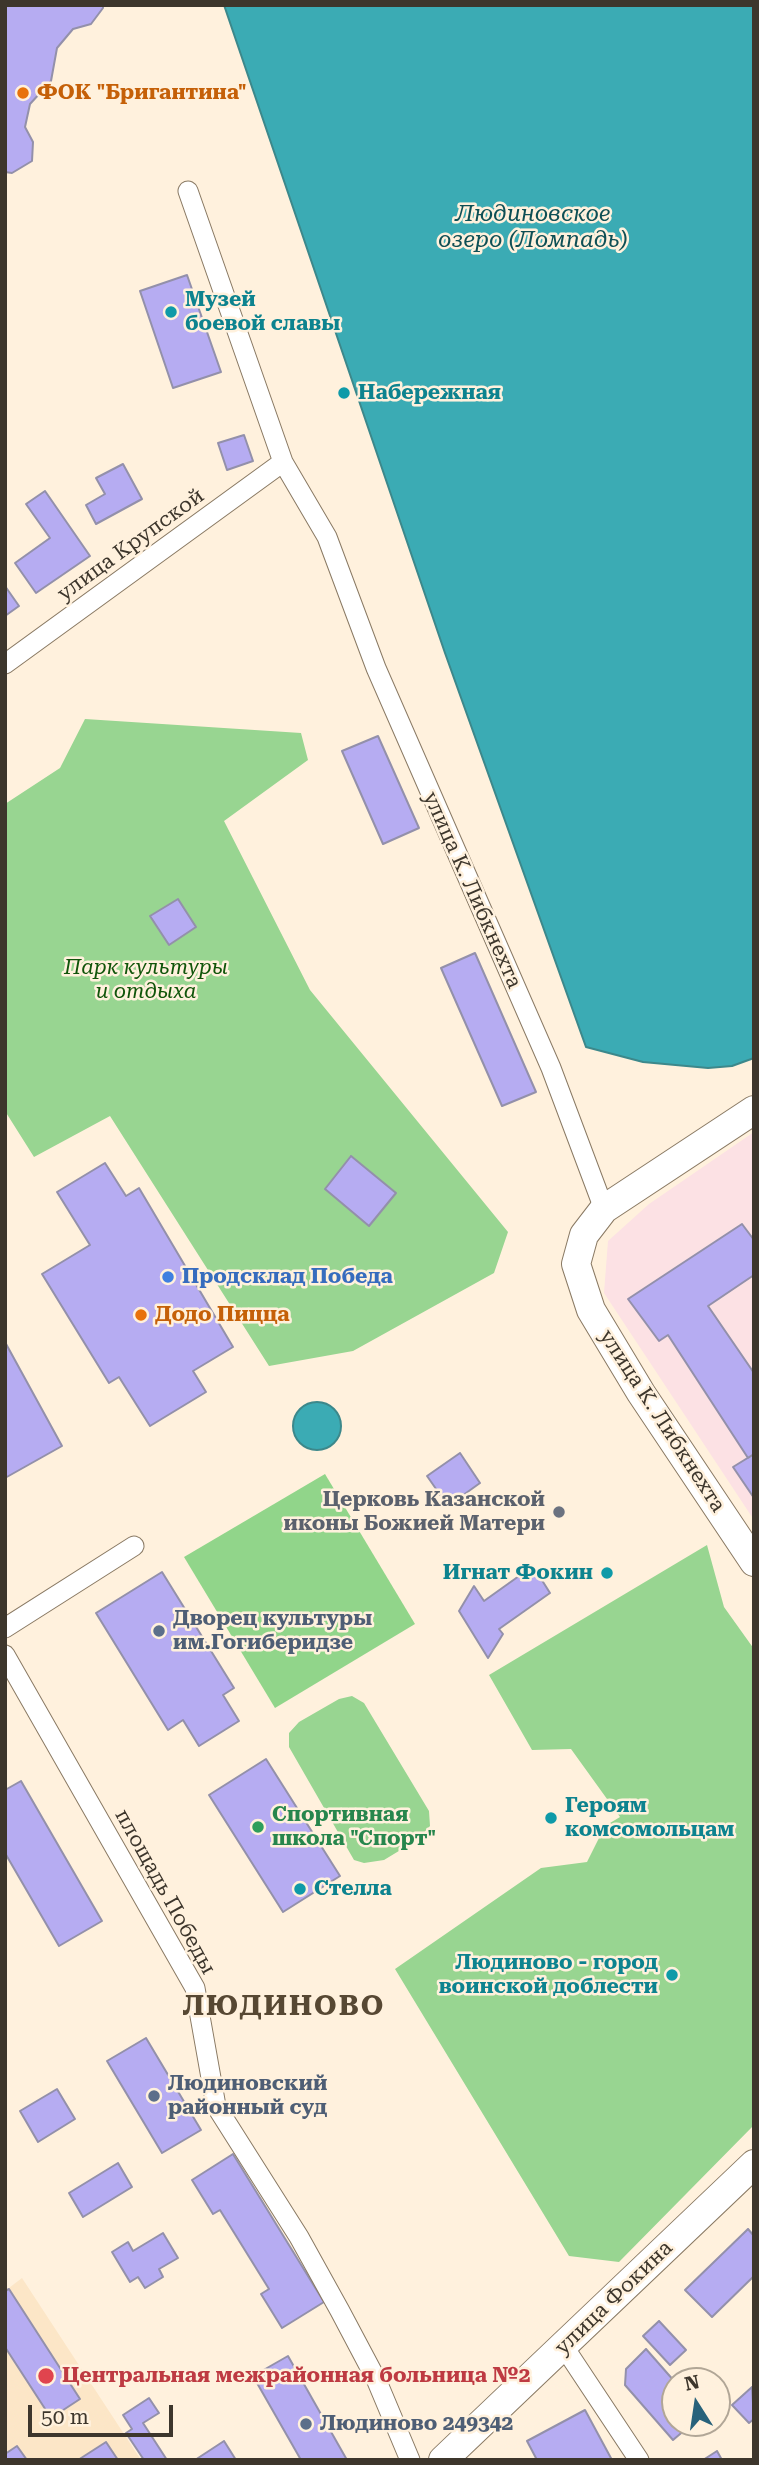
<!DOCTYPE html>
<html>
<head>
<meta charset="utf-8">
<style>
  body { margin:0 }
  #map { position:relative; width:759px; height:2465px; overflow:hidden; background:#fff1dd; font-family:"Roboto Serif",serif }
  canvas { display:block }
  .frame { position:absolute; inset:0; border:7px solid #3d362c; pointer-events:none }
  .north { position:absolute; left:661px; top:2367px; width:70px; height:70px; box-sizing:border-box; background:#fff1dd; border:2px solid #b1a696; border-radius:50%; rotate:348deg; font-size:19px; font-weight:700; line-height:28px; text-align:center; color:#3d362c }
  .north::after { content:''; display:block; margin:auto; width:24px; height:32px; background:#28627b; clip-path:polygon(50% 0,100% 100%,50% 72%,0 100%) }
  .scale { position:absolute; left:28px; top:2405px; width:145px; height:32px; box-sizing:border-box; border:4px solid #3d362c; border-top:0; padding-left:9px; font-size:21px; line-height:24px; white-space:nowrap; color:#3d362c; -webkit-text-stroke:5px #fff1dd; paint-order:stroke }
</style>
</head>
<body>
<div id="map">
<canvas width="759" height="2465"></canvas>
<div class="frame"></div>
<div class="north">N</div>
<div class="scale">50 m</div>
</div>
<script>
const g = document.querySelector('canvas').getContext('2d');
g.lineJoin = 'round';
function fill(path, color) { g.fillStyle = color; g.fill(path, 'evenodd'); }
const poly = rows => new Path2D(rows.map(r => 'M' + r).join(''));
function stroke(path, color, width, dash) { g.strokeStyle = color; g.lineWidth = width; g.lineCap = dash ? 'butt' : 'round'; g.setLineDash(dash || []); g.stroke(path); }
function label(font, color, halo, rows, align = 'center') {
  g.font = font + ' "Roboto Serif",serif'; g.lineWidth = 5; g.setLineDash([]); g.textBaseline = 'middle'; g.strokeStyle = halo; g.fillStyle = color; for (const [text, x, y, turn = 0] of rows) {
    g.save(); g.translate(x, y); g.rotate((+turn || 0) * Math.PI / 180); g.textAlign = isNaN(turn) ? turn : align; if (halo) g.strokeText(text, 0, 0); g.fillText(text, 0, 0); g.restore();
  }
}
fill(poly([
  [754,1132,754,1520,604,1293,608,1241,649,1204]
]), '#fce1e4');
fill(poly([
  [22,2278,141,2460,5,2460,5,2291]
]), '#fce6c7');
fill(poly([
  [85,719,301,733,308,760,224,821,310,990,508,1232,494,1273,353,1351,269,1366,110,1116,34,1157,5,1111,5,804,60,768],
  [707,1545,724,1607,754,1649,754,2125,619,2262,569,2256,395,1969,541,1868,587,1862,605,1826,620,1817,571,1749,532,1750,489,1675],
  [352,1696,364,1703,429,1811,430,1826,417,1840,384,1860,364,1863,354,1860,289,1747,289,1733,299,1722,339,1699]
]), '#98d591');
fill(poly([
  [325,1474,415,1624,275,1708,184,1557]
]), '#91d58a');
const water = poly([
  [224,5,754,5,754,1058,732,1066,708,1068,643,1062,586,1047,445,653,224,5],
  '293 1426a24 24 0 1 1 48 0a24 24 0 1 1-48 0Z'
]);
fill(water, '#3babb4');
stroke(water, '#3c888b', 2);
const building = poly([
  [5,5,103,5,103,8,91,24,73,29,57,48,51,81,30,104,25,127,33,142,32,161,12,173,5,172,5,5],
  [187,275,221,372,173,388,140,291,187,275],
  [244,435,253,461,227,470,218,443,244,435],
  [123,464,142,499,96,524,86,505,105,494,96,478,123,464],
  [45,491,90,556,36,593,15,563,50,538,26,504,45,491],
  [5,586,19,606,5,616,5,586],
  [378,736,419,828,383,844,342,751,378,736],
  [178,899,196,927,169,945,150,916,178,899],
  [475,953,536,1092,502,1106,441,968,475,953],
  [351,1156,396,1193,369,1226,325,1189,351,1156],
  [105,1163,126,1196,139,1188,233,1347,193,1371,206,1392,150,1426,119,1377,109,1383,42,1274,90,1245,57,1192,105,1163],
  [742,1224,754,1240,754,1275,708,1306,754,1373,754,1454,748,1458,668,1335,659,1341,628,1299,742,1224],
  [5,1342,62,1446,5,1478,5,1342],
  [460,1453,480,1483,448,1506,427,1476,460,1453],
  [754,1454,754,1498,733,1467,754,1454],
  [533,1566,550,1593,499,1629,503,1634,488,1658,459,1611,474,1586,484,1601,533,1566],
  [162,1572,234,1688,223,1695,239,1721,199,1746,183,1720,168,1730,96,1613,162,1572],
  [266,1759,340,1876,283,1912,209,1795,266,1759],
  [21,1781,102,1921,59,1946,5,1853,5,1790,21,1781],
  [146,2038,201,2130,162,2153,107,2061,146,2038],
  [57,2089,75,2119,38,2142,20,2111,57,2089],
  [233,2154,324,2302,282,2328,261,2294,269,2289,220,2210,213,2214,192,2180,233,2154],
  [118,2163,132,2187,83,2217,69,2193,118,2163],
  [748,2229,754,2236,754,2276,712,2317,685,2290,748,2229],
  [163,2233,178,2258,159,2269,163,2277,145,2288,138,2277,130,2282,112,2252,128,2242,133,2251,163,2233],
  [9,2289,80,2399,51,2418,5,2347,5,2291,9,2289],
  [659,2321,686,2350,670,2365,643,2336,659,2321],
  [646,2349,675,2382,675,2423,693,2423,673,2440,625,2385,626,2369,646,2349],
  [288,2356,347,2460,301,2460,253,2376,288,2356],
  [752,2387,754,2419,749,2423,732,2405,752,2387],
  [149,2398,159,2413,143,2423,167,2460,144,2460,126,2433,132,2429,123,2415,149,2398],
  [585,2410,612,2460,537,2460,527,2441,585,2410],
  [224,2441,236,2460,195,2460,224,2441],
  [106,2442,118,2460,78,2460,106,2442],
  [17,2446,27,2460,5,2460,5,2454,17,2446],
  [717,2451,722,2460,703,2460,717,2451]
]);
fill(building, '#b6acf2');
stroke(building, '#9390aa', 2);
const street = poly([
  [188,191,283,462,327,537,376,668,551,1068,604,1209],
  [5,664,283,462],
  [5,1628,134,1546],
  [5,1655,195,1988,216,2106,299,2237,340,2311,376,2379,410,2460],
  [564,2347,639,2460]
]);
const secondary = poly([
  [754,1110,604,1209,584,1235,576,1264,591,1310,641,1393,754,1562],
  [443,2460,754,2164]
]);
stroke(street, '#897963', 21);
stroke(secondary, '#897963', 30);
stroke(street, '#fff', 19);
stroke(secondary, '#fff', 28);
for (const [x, y, r, color] of [
  [23,93,7,"#e8710a"],
  [171,312,7,"#0f9aa8"],
  [344,393,7,"#0f9aa8"],
  [168,1277,7,"#3f7fe0"],
  [141,1315,7,"#e8710a"],
  [559,1512,7,"#6b7280"],
  [607,1573,7,"#0f9aa8"],
  [159,1631,7,"#5c6f8a"],
  [551,1818,7,"#0f9aa8"],
  [258,1827,7,"#2e9e5b"],
  [300,1889,7,"#0f9aa8"],
  [672,1975,7,"#0f9aa8"],
  [154,2096,7,"#5c6f8a"],
  [46,2376,9,"#e0444e"],
  [306,2424,7,"#5c6f8a"]
]) { const dot = new Path2D(); dot.arc(x, y, r, 0, 2 * Math.PI); g.fillStyle = color; g.fill(dot); stroke(dot, '#fff1dd', 2.5); }
label('bold 21px', '#c56008', '#fff1dd', [
  ["ФОК \"Бригантина\"",37,93],
  ["Додо Пицца",155,1315]
], 'left');
label('bold 21px', '#0d838f', '#fff1dd', [
  ["Музей",185,300],
  ["боевой славы",185,324],
  ["Набережная",358,393],
  ["Игнат Фокин",593,1573,"right"],
  ["Героям",565,1806],
  ["комсомольцам",565,1830],
  ["Стелла",314,1889],
  ["Людиново - город",658,1963,"right"],
  ["воинской доблести",658,1987,"right"]
], 'left');
label('21px', '#3d362c', '#fff1dd', [
  ["улица Крупской",131,545,-36],
  ["улица К. Либкнехта",472,890,66],
  ["улица К. Либкнехта",662,1421,57],
  ["площадь Победы",165,1892,61],
  ["улица Фокина",614,2298,-44]
]);
label('italic 21px', '#10550a', '#fff1dd', [
  ["Парк культуры",146,968],
  ["и отдыха",146,992]
]);
label('bold 21px', '#366cbe', '#fff1dd', [
  ["Продсклад Победа",182,1277]
], 'left');
label('bold 21px', '#5b616d', '#fff1dd', [
  ["Церковь Казанской",545,1500],
  ["иконы Божией Матери",545,1524]
], 'right');
label('bold 21px', '#4e5e75', '#fff1dd', [
  ["Дворец культуры",173,1619],
  ["им.Гогиберидзе",173,1643],
  ["Людиновский",168,2084],
  ["районный суд",168,2108],
  ["Людиново 249342",320,2424]
], 'left');
label('bold 21px', '#27864d', '#fff1dd', [
  ["Спортивная",272,1815],
  ["школа \"Спорт\"",272,1839]
], 'left');
label('bold 21px', '#be3a42', '#fff1dd', [
  ["Центральная межрайонная больница №2",62,2376]
], 'left');
label('italic 23px', '#0e4f55', '#fff1dd', [
  ["Людиновское",533,214],
  ["озеро (Ломпадь)",533,240]
]);
g.letterSpacing = '2px';
label('bold 28px', '#574833', '#fff1dd', [
  ["ЛЮДИНОВО",284,2007]
]);
g.letterSpacing = '0px';
</script>
</body>
</html>
